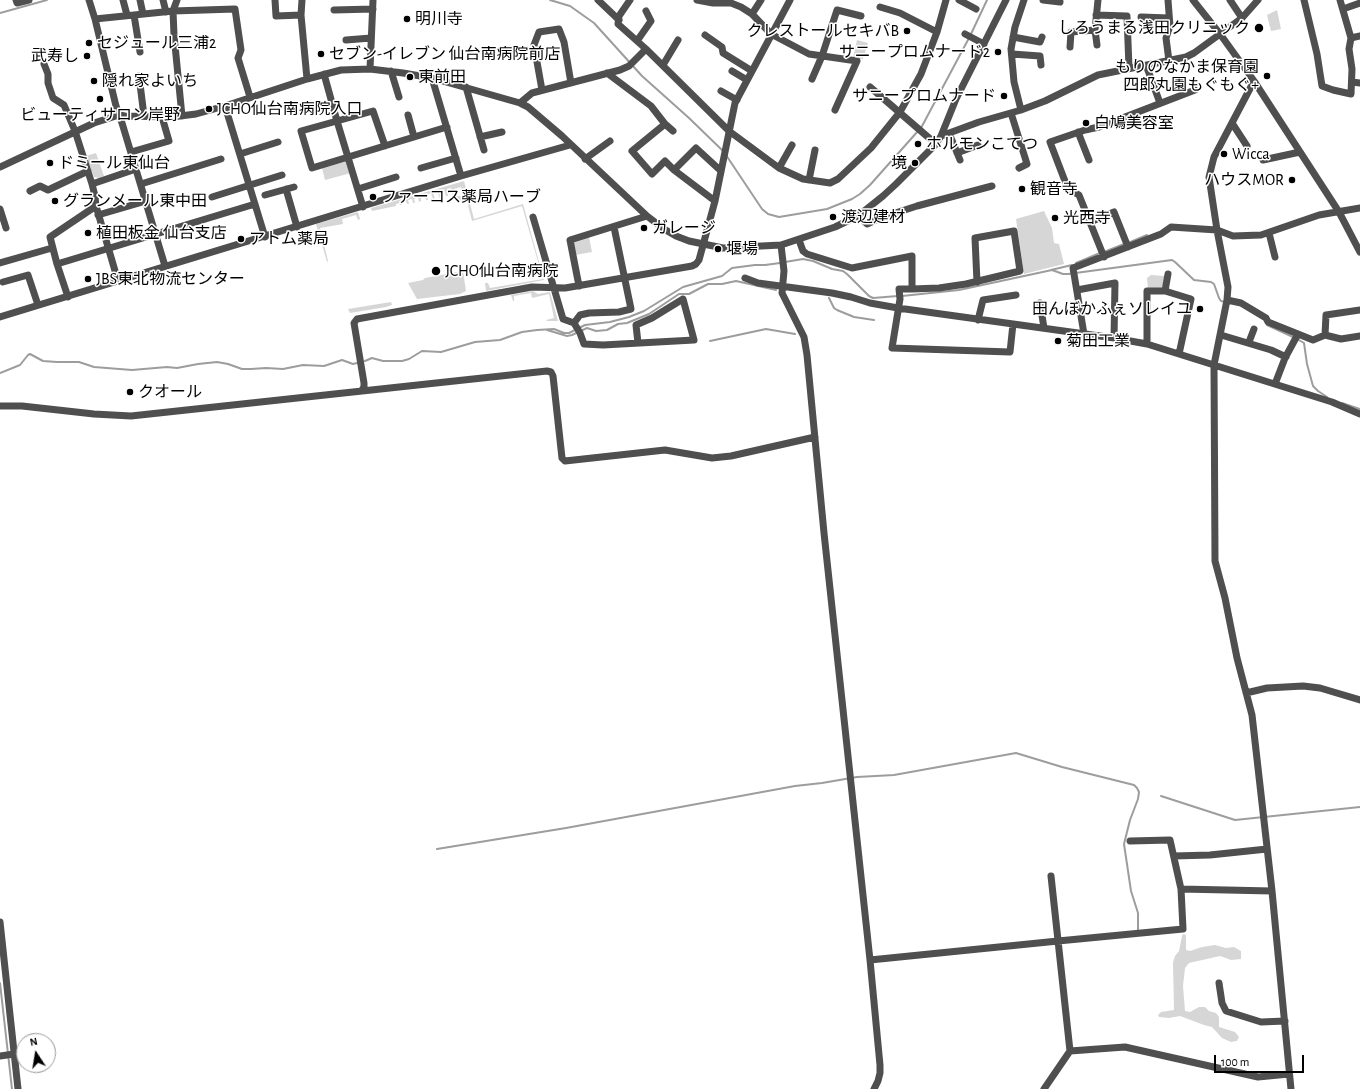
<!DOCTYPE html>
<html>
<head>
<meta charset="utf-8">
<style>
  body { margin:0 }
  #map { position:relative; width:1360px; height:1089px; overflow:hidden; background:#fff; font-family:"Alegreya Sans",sans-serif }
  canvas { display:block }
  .north { position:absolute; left:16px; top:1033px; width:40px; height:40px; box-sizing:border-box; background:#fff; border:1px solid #999; border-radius:50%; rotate:348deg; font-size:11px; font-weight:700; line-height:16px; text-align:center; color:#000 }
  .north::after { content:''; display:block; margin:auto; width:14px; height:18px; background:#000; clip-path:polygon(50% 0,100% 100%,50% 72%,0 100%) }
  .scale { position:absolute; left:1214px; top:1055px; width:90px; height:18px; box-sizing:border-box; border:2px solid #000; border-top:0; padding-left:5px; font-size:12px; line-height:14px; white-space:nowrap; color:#000; -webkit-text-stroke:3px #fff; paint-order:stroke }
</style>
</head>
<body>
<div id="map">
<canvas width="1360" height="1089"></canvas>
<div class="north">N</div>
<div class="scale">100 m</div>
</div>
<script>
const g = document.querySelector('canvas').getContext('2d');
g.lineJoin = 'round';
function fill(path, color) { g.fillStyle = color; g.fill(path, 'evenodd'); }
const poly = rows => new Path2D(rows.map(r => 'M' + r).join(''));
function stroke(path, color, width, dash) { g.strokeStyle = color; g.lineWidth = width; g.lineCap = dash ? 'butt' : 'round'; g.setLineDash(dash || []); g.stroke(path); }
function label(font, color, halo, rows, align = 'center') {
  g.font = font + ' "Alegreya Sans","Noto Sans JP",sans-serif'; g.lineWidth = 3; g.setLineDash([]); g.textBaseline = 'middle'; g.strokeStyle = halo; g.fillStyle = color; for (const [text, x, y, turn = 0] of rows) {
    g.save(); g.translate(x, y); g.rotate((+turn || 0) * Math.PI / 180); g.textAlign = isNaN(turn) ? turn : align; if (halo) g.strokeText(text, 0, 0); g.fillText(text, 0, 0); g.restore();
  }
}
fill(poly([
  [1277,10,1281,29,1271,31,1267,15],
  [857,40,868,43,863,59,853,58],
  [96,153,104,176,99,178,94,177,86,156],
  [343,162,347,162,351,173,325,180,322,168],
  [464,181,474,219,523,204,544,280,486,291,485,283,488,283,490,288,543,279,522,206,472,221,467,201,458,202,458,200,456,200,455,197,463,195,461,187,454,189,455,195,453,195,451,188,447,189,448,196,446,196,444,189,441,191,442,197,439,198,438,191,433,193,435,199,433,199,431,193,427,195,428,200,426,200,425,195,421,197,421,201,419,202,418,197,414,199,415,203,413,203,412,199,408,200,409,204,407,204,406,201,402,202,402,205,400,205,400,203,396,204,396,206,372,211,371,208],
  [1044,211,1052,228,1054,243,1059,244,1064,264,1024,274,1016,219],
  [358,212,360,219,358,220,356,215,342,219,343,224,320,228,328,261,327,262,316,224],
  [589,237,592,252,575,255,573,244,575,241],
  [463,271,466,291,460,294,417,299,408,283,423,280,425,278],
  [1151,275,1165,276,1164,286,1160,289,1148,289,1147,278],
  [533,291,538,294,550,292,558,321,547,321,546,320,554,318,549,294,532,298,531,293,514,296,514,301,513,301,511,295],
  [391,302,392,305,386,307,350,313,348,309],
  [1183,934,1186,935,1186,950,1190,951,1202,947,1215,945,1226,948,1234,947,1241,951,1241,959,1231,960,1220,956,1189,963,1185,968,1183,986,1185,1011,1190,1012,1199,1007,1205,1007,1209,1011,1216,1013,1219,1017,1219,1027,1235,1032,1239,1037,1237,1041,1231,1042,1222,1038,1212,1027,1204,1025,1180,1016,1169,1018,1159,1017,1158,1015,1161,1012,1174,1010,1173,963,1175,956,1179,951,1182,936]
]), '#d6d6d6');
stroke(poly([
  [550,0,570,6,594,23,642,76,689,118,723,151],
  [0,13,47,0],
  [971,34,987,0],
  [921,128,969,38],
  [726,155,762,209,768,214,779,217,827,209,852,199,860,194,870,185,918,131],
  [1128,243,1147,235],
  [1104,252,1124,244],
  [785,262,803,259,813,261,832,269,843,271,847,274,869,296,873,298,898,296],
  [1076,263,1100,253],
  [1051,270,1072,265],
  [902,296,959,290,1052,270,1063,274,1068,274,1172,260,1175,262,1194,280,1211,282,1214,284,1219,298,1221,301,1225,302],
  [829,298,834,308,837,310,854,317,874,320],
  [1267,325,1293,337],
  [547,330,567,336,572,335,587,328,596,331,607,330,618,324,627,323,649,314,679,294,689,294,708,284,722,284,736,281,776,290],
  [1297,339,1304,343,1307,364,1313,386,1318,391,1327,397],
  [710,341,766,329,795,334],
  [365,361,372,358,383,361,402,361,409,359,422,351,441,352,475,342,500,340,522,332,537,330,554,329,564,333,569,333,585,325,610,322,629,317,644,311,683,287,722,276,732,268,755,265,765,265,780,263],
  [0,373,20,365,28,355,30,354,43,361,57,362,79,362,94,367,132,370,167,367,177,368,198,364,217,362,228,364,242,369,251,369,266,368,283,369,303,365,324,366,342,360,353,364,357,363],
  [1342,403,1360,409],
  [1161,796,1235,820,1360,807],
  [437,849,566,828,795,786,822,783,857,777,894,775,1016,753,1062,767,1134,785,1137,788,1139,792,1138,799,1130,820,1124,844,1131,891,1138,913,1138,931],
  [0,983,12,1089]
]), '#9d9d9d', 2);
stroke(poly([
  [16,0,17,3,29,0],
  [89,0,95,19,116,106,122,123,165,266],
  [123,0,127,15],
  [140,0,143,14],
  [163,0,166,12],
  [275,0,276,16,301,15],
  [302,0,301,15,307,79],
  [598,0,619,20],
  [630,0,619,16,618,24,646,49,729,131,779,168,803,179,830,183,838,179,871,148,900,112,921,74,937,32,946,0],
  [697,0,713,3,731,3,741,7,752,14,771,34,809,54,857,61,835,110],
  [959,0,976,9],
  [1043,0,1060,2],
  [1168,0,1170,26,1166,38,1169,61],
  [1193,0,1220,34,1254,81,1339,212,1360,252],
  [1230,0,1242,18],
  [1304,0,1317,54,1322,86,1333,90,1351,94,1352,69,1349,49,1351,38],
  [1340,0,1351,38,1360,36],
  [880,7,900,13,937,32],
  [1343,9,1360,3],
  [334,10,373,9],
  [752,14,761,0],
  [134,15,140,52],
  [1096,15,1127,16,1129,68],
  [1141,17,1169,18],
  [95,19,173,11,177,0],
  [1095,30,1097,45],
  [965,34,984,44],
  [705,35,722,47,723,53,752,71],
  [1013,37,1040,42,1042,37],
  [346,40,371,38],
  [637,41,651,21,646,11],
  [1070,47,1071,32,1095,30,1098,0],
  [1012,54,1040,56,1041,65],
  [44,64,48,74,48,83,53,98,64,105,75,131,92,184,95,196,96,206,118,281],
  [663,65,678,40],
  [1146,65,1160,103],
  [370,69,373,0],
  [391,71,399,97],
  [732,71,747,80],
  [607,73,651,106,665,124,632,151,652,174,665,161,674,170,715,201],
  [324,74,337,121,301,131,312,168,447,127],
  [139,76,144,116],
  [432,78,461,176],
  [812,79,822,56,837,10,861,16],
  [1254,81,1214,157,1209,177,1217,230,1228,287,1227,300,1241,303,1266,318,1268,322,1313,340,1325,335,1341,339,1360,336],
  [1352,82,1360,83],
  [466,87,484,150],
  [870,87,936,144],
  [542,90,534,45,539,32,559,29,564,42,571,83],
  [721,91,737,100],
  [520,103,532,93,620,70,629,66,646,49],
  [225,106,265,237],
  [1021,110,1014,82,1011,49,1015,27,1024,0],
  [1011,113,1027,164,1019,168],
  [408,115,414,137],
  [182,116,174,35,173,11,235,9,241,50,238,58,250,97],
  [1232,123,1247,146],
  [665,124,673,131],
  [1078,132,1089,160],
  [949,133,960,160],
  [941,136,956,99,1006,0],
  [480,137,502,132],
  [131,152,169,141,162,117],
  [957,153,978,145],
  [240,154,278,142],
  [585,159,610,141],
  [1263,160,1300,152],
  [0,167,94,123,119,115,125,116,172,117,196,114,225,106,307,79,341,70,370,69,403,73,432,78,520,103,528,107,562,136,647,216,664,229,676,236,689,241,723,248,781,245,835,227,858,216,883,196,896,184,936,144,941,136,979,122,1021,110,1045,101,1098,75,1186,57,1194,53,1242,18,1258,0],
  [421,168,456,158],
  [779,168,792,145],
  [674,170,696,148,721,171],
  [809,180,815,150],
  [92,184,136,169],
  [141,184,221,159],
  [286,189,297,227],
  [358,189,396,177],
  [30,191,40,186,48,190,88,171],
  [265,195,294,187],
  [212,197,282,175],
  [363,207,337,121,373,111,385,146],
  [0,209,6,228],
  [98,215,146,201],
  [858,216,867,224,883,217,917,206,992,186],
  [533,217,563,319,574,323,580,333,584,344,603,345,694,340,683,299,652,318,636,325,638,343],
  [1090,222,1114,212,1128,247],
  [1269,233,1275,257],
  [799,240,803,251,807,254,852,268,912,256,912,289,899,289,900,299,892,348,1010,352,1013,324],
  [781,245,784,271,782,293,804,337,807,355,824,533,870,960,880,1065,880,1073,878,1081,874,1089],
  [1104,257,1079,195,1068,189,1050,142,1085,130,1099,127,1195,90],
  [0,263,52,248],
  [57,264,50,237,96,206],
  [745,278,758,283,832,293,851,297,870,303,898,308,1114,338,1147,344,1332,402,1360,414],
  [3,282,28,275,38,305],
  [579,286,570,240,647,216],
  [912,289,939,288,966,284,1020,271,1014,231,975,238,977,282],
  [1077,290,1115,283,1114,338],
  [1165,291,1168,274],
  [68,297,57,264,255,204],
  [1227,300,1214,365,1215,561,1225,598,1237,658,1252,715,1272,891,1291,1089],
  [1040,303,1044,328],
  [0,317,461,176,570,145],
  [978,320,983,300,1016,295],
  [574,323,580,315,589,313,619,312,631,309,614,227],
  [1084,334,1073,268,1161,234,1171,227,1217,230,1233,236,1261,235,1319,215,1360,208],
  [1221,335,1271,350,1286,357],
  [1325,335,1326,315,1360,310],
  [1249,342,1254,329],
  [1147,344,1147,291,1165,291,1191,299,1179,354],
  [1275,384,1285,358,1298,334],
  [362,390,364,387,364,383,354,323,357,319,532,287,565,288,692,266,696,264,699,260,715,201,735,103,790,0],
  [0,406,22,406,94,414,131,416,547,371,551,372,553,376,562,458,565,461,665,450,712,458,731,456,815,437],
  [1246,693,1267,688,1303,686,1320,688,1360,700],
  [1130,841,1170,840,1181,889],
  [1174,856,1210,855,1267,849],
  [0,922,18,1089],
  [870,960,1058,941,1183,929,1181,889,1272,891],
  [1219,983,1222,1003,1226,1011,1261,1022,1285,1021],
  [1070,1051,1125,1047,1258,1077,1289,1074],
  [0,1056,14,1054],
  [1044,1089,1070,1051,1051,876]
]), '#4f4f4f', 7);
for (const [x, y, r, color] of [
  [407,19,4,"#000"],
  [1259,28,5,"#000"],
  [907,31,4,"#000"],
  [89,43,4,"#000"],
  [998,52,4,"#000"],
  [321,54,4,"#000"],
  [87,56,4,"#000"],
  [1267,76,4,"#000"],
  [410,77,4,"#000"],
  [94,81,4,"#000"],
  [1004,96,4,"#000"],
  [100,99,4,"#000"],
  [209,109,4,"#000"],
  [1086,123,4,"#000"],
  [918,144,4,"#000"],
  [1224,154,4,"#000"],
  [50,163,4,"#000"],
  [915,163,4,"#000"],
  [1292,180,4,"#000"],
  [1022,189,4,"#000"],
  [373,197,4,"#000"],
  [55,201,4,"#000"],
  [833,217,4,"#000"],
  [1055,218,4,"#000"],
  [644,228,4,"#000"],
  [88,233,4,"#000"],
  [241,239,4,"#000"],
  [718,249,4,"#000"],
  [436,271,5,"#000"],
  [88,279,4,"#000"],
  [1200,309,4,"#000"],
  [1058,341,4,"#000"],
  [130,392,4,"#000"]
]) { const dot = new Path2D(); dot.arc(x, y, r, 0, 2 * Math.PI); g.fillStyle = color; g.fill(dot); stroke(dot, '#fff', 1.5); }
label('16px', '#000', '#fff', [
  ["明川寺",415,19],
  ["しろうまる浅田クリニック",1250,28,"right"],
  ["クレストールセキバB",899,31,"right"],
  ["セジュール三浦2",97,43],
  ["サニープロムナード2",990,52,"right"],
  ["セブン-イレブン 仙台南病院前店",329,54],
  ["武寿し",79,56,"right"],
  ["もりのなかま保育園",1259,67,"right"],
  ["四郎丸園もぐもぐ+",1259,85,"right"],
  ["東前田",418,77],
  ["隠れ家よいち",102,81],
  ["サニープロムナード",996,96,"right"],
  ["JCHO仙台南病院入口",217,109],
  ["ビューティサロン岸野",100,115,"center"],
  ["白鳩美容室",1094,123],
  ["ホルモンこてつ",926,144],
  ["Wicca",1232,154],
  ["ドミール東仙台",58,163],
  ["境",907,163,"right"],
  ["ハウスMOR",1284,180,"right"],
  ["観音寺",1030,189],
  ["ファーコス薬局ハーブ",381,197],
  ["グランメール東中田",63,201],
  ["渡辺建材",841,217],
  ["光西寺",1063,218],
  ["ガレージ",652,228],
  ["植田板金 仙台支店",96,233],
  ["アトム薬局",249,239],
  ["堰場",726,249],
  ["JCHO仙台南病院",445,271],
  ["JBS東北物流センター",96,279],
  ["田んぼかふぇソレイユ",1192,309,"right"],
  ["菊田工業",1066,341],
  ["クオール",138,392]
], 'left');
</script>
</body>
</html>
